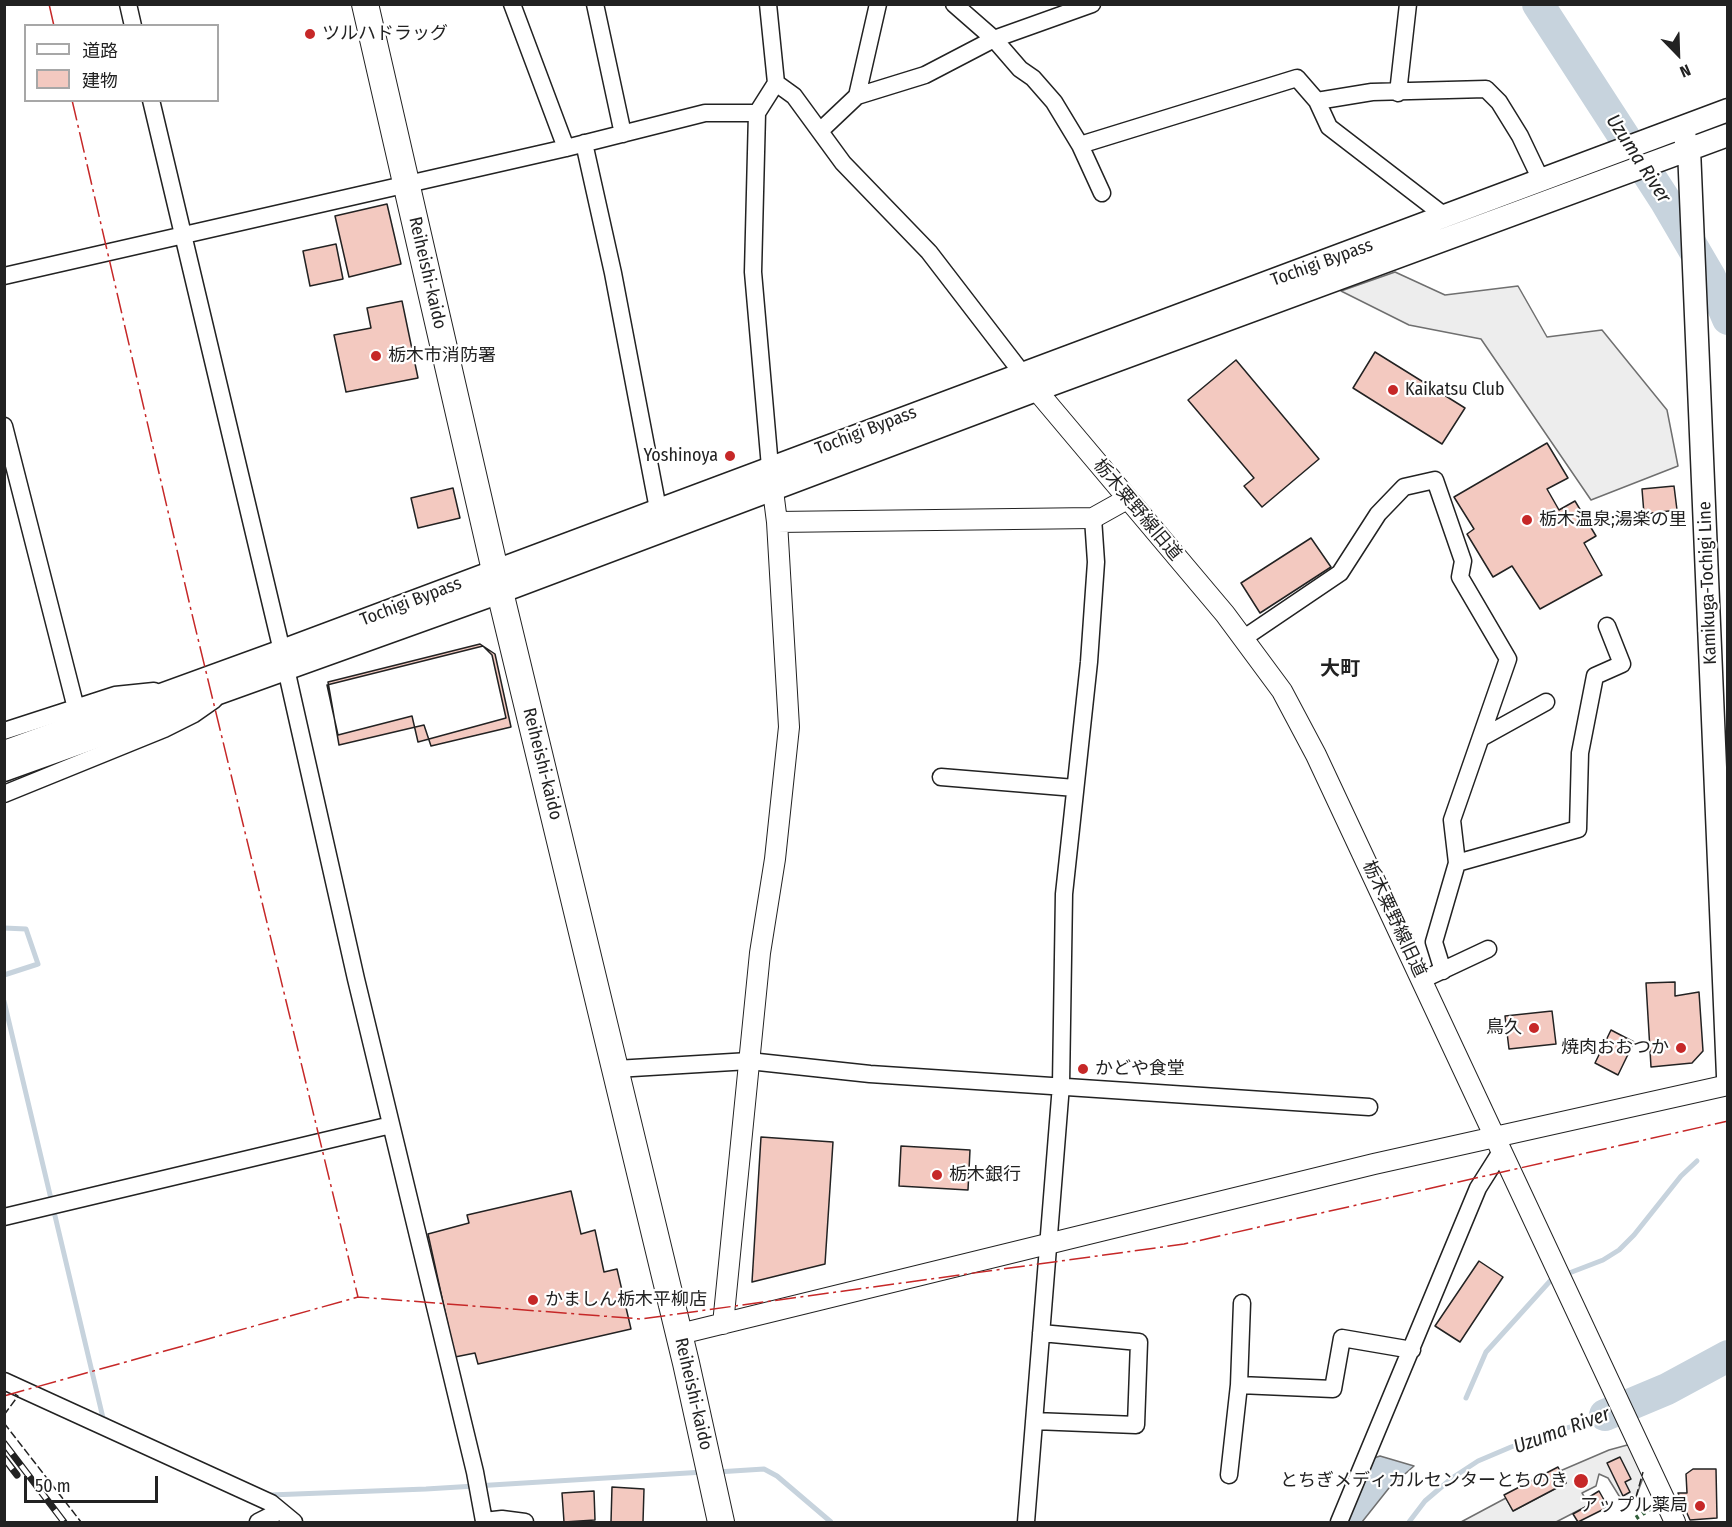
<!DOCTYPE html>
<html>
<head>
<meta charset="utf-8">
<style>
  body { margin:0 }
  #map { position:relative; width:1732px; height:1527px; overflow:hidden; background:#fff; font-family:"Fira Sans Condensed","Noto Sans JP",sans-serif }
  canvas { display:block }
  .frame { position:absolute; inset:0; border:6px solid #222; pointer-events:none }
  .legend { position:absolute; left:24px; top:24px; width:195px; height:78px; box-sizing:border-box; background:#fff; border:2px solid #a7a7a7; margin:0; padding:8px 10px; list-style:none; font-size:18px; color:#222 }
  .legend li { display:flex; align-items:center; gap:12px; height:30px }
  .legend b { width:30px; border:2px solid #a7a7a7 }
  .north { position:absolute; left:1648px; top:24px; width:60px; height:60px; -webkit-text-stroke:4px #fff; paint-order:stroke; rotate:157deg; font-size:16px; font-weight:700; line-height:24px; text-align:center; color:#222 }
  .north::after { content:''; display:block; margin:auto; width:21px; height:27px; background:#222; clip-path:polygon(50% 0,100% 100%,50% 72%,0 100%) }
  .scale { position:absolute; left:24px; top:1476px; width:134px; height:27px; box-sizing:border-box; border:3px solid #222; border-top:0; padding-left:8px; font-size:18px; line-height:21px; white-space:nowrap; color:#222; -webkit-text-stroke:4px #fff; paint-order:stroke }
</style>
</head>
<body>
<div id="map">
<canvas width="1732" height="1527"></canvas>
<div class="frame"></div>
<ul class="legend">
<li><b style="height:8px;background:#fff"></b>道路</li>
<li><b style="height:16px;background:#f3c9c0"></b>建物</li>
</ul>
<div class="north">N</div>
<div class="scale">50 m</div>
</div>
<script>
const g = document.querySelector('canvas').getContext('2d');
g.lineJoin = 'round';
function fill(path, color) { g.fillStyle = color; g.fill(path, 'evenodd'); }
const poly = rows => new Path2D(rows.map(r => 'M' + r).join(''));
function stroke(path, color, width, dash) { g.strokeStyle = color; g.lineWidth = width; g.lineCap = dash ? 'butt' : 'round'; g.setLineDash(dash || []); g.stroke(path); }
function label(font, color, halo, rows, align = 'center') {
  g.font = font + ' "Fira Sans Condensed","Noto Sans JP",sans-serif'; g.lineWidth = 4.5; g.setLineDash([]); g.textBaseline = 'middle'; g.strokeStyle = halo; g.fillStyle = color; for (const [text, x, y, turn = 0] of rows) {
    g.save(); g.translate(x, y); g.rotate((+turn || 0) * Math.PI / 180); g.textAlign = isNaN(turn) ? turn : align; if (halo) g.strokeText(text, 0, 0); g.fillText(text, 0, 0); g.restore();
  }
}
const parking = poly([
  [1395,272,1445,295,1518,286,1547,337,1602,330,1667,410,1678,466,1591,500,1481,339,1409,325,1341,291,1395,272],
  [1631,1444,1644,1475,1636,1497,1627,1502,1621,1499,1608,1478,1599,1474,1596,1486,1582,1493,1589,1505,1556,1522,1461,1522,1506,1498,1513,1511,1566,1483,1560,1471,1609,1450,1631,1444]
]);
fill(parking, '#ededed');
stroke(parking, '#6f6f6f', 1.5);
const water = poly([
  [1380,1456,1414,1466,1389,1488,1362,1522,1346,1522,1371,1459,1380,1456]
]);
fill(water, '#c7d3dd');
stroke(water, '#6f6f6f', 1.5);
stroke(poly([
  [4,928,26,929,38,964,4,975],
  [4,1001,103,1418,107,1420],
  [1466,1398,1486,1352,1551,1280,1603,1260,1619,1250,1634,1235,1681,1176,1697,1161],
  [717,1472,764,1469,777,1476,831,1522],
  [270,1495,426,1489,704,1472],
  [1409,1522,1425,1501,1452,1478,1478,1461,1511,1447,1605,1415]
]), '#c7d3dd', 5);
stroke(poly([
  [1538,4,1665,200,1710,277,1728,319],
  [1605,1415,1667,1389,1728,1356]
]), '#c7d3dd', 32);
const building = poly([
  [387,204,401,264,349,277,335,216,387,204],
  [336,244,343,279,310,286,303,251,336,244],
  [402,301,418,378,346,392,334,335,371,328,367,308,402,301],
  [1375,352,1465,408,1442,444,1353,388,1375,352],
  [1236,360,1319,459,1262,507,1244,486,1254,478,1188,400,1236,360],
  [1547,443,1568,478,1547,489,1559,510,1575,501,1596,536,1584,543,1602,575,1540,609,1512,566,1493,577,1467,534,1474,529,1454,497,1547,443],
  [1674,486,1677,510,1644,514,1642,489,1674,486],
  [453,488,460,518,418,528,411,498,453,488],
  [1311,538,1331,567,1260,613,1241,583,1311,538],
  [480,644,495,654,511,727,431,746,424,725,339,745,328,682,480,644],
  [483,646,492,655,506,718,418,742,412,716,338,735,327,685,483,646],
  [1675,982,1675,996,1699,992,1703,1051,1692,1063,1651,1067,1646,983,1675,982],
  [1552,1011,1556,1044,1509,1049,1505,1016,1552,1011],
  [1611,1030,1634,1042,1618,1075,1595,1063,1611,1030],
  [761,1137,833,1142,825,1264,752,1282,761,1137],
  [901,1146,970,1150,968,1190,899,1186,901,1146],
  [571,1191,581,1234,595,1230,604,1272,617,1269,631,1329,478,1364,475,1353,455,1357,428,1234,469,1223,467,1215,571,1191],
  [1479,1261,1503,1277,1460,1342,1435,1326,1479,1261],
  [1620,1457,1631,1479,1625,1482,1630,1492,1623,1496,1607,1463,1620,1457],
  [1558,1467,1566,1483,1513,1511,1504,1495,1558,1467],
  [1693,1469,1716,1469,1717,1518,1690,1520,1678,1493,1687,1493,1686,1474,1693,1469],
  [612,1487,644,1489,643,1522,611,1522,612,1487],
  [594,1491,595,1520,564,1522,562,1493,594,1491],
  [1599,1491,1608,1507,1578,1522,1573,1514,1589,1505,1586,1499,1599,1491]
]);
fill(building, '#f3c9c0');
stroke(building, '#222', 1.5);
const minor = poly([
  [128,4,133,26],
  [512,4,566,148],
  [595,4,623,134],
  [768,4,776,83,757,113,753,272,770,467],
  [954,4,994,39,1020,69,1033,78,1054,102,1080,145,1102,193],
  [776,83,794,96,843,163,929,252,1022,373],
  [1398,93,1408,4],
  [857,96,878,4],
  [151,100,282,651,356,979,475,1472,484,1521,502,1519,525,1522],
  [1317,101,1329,127,1446,217],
  [820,131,857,96,925,75,994,39,1092,4],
  [584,143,613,273,658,509],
  [1080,145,1297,78,1317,101,1372,92,1486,89,1499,102,1520,136,1541,180],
  [4,276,566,148,705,113,757,113],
  [4,426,80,724],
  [1244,638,1340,573,1378,514,1404,487,1435,480,1463,561,1460,577,1508,659,1452,820,1457,863],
  [4,731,115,695,154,691],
  [1481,738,1546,702],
  [941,777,1075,788],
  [4,794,164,729,194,714,214,700],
  [1443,971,1434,942,1457,863,1578,829,1580,753,1595,676,1622,664,1607,626],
  [1422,980,1488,949],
  [616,1069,749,1061,870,1074,1369,1107],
  [4,1217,391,1125],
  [1242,1303,1239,1385,1333,1389,1342,1338,1412,1350],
  [4,1381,271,1503,294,1522],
  [1034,1421,1136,1425,1139,1342,1041,1333],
  [1229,1475,1239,1385],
  [258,1522,280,1511],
  [1026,1522,1061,1085,1064,894,1089,662,1096,562,1093,518],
  [1339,1522,1478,1188,1502,1150]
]);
const tertiary = poly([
  [1027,379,1225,614,1282,691,1316,755,1675,1522],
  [771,475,777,522,1093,518,1127,499],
  [723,1324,760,953,775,859,789,727,777,522],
  [680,1334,1374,1164,1728,1085]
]);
const secondary = poly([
  [1685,138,1689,149,1728,1076],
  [4,752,282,651,1728,110],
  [4,770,500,592,1036,390,1728,135]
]);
const primary = poly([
  [365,4,500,592,686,1363,721,1522]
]);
stroke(minor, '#222', 19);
stroke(tertiary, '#222', 22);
stroke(secondary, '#222', 25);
stroke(primary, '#222', 28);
stroke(minor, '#fff', 16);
stroke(tertiary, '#fff', 20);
stroke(secondary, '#fff', 22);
stroke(primary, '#fff', 26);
const rail = poly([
  [4,1443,64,1522],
  [4,1458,17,1475]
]);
stroke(rail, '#222', 7);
stroke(rail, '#fff', 4.5, [14]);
stroke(poly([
  [1636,1518,1650,1509]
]), '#2f5e38', 4.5, [3, 4.5]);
stroke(poly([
  [4,1415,18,1396,15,1394],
  [4,1423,81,1522],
  [1636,1497,1643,1472]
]), '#222', 1.5, [8, 3]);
stroke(poly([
  [49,4,54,26],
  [72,100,191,610,358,1297,641,1319,1184,1244,1728,1121],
  [4,1396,358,1297]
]), '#c62828', 1.5, [21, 4.5, 3, 4.5]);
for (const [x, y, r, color] of [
  [310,34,6,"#c62828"],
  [376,356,6,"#c62828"],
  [1393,390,6,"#c62828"],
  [730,456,6,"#c62828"],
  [1527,520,6,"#c62828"],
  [1534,1028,6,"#c62828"],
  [1681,1048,6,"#c62828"],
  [1083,1069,6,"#c62828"],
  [937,1175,6,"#c62828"],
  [533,1300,6,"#c62828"],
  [1581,1481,8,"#c62828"],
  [1700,1506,6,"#c62828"]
]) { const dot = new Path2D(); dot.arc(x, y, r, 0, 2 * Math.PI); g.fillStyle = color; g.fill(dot); stroke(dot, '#fff', 2); }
label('18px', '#222', '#fff', [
  ["ツルハドラッグ",322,34],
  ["栃木市消防署",388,356],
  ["Kaikatsu Club",1405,390],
  ["Yoshinoya",718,456,"right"],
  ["栃木温泉;湯楽の里",1539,520],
  ["鳥久",1522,1028,"right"],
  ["焼肉おおつか",1669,1048,"right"],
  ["かどや食堂",1095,1069],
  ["栃木銀行",949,1175],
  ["かましん栃木平柳店",545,1300],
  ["とちぎメディカルセンターとちのき",1568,1481,"right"],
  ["アップル薬局",1688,1506,"right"]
], 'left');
label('18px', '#222', '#fff', [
  ["Tochigi Bypass",1322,263,-20],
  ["Reiheishi-kaido",427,273,77],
  ["Tochigi Bypass",866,431,-21],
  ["栃木粟野線旧道",1137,510,50],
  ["Kamikuga-Tochigi Line",1708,583,-92],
  ["Tochigi Bypass",411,602,-21],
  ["Reiheishi-kaido",542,764,76],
  ["栃木粟野線旧道",1394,919,65],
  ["Reiheishi-kaido",693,1394,77]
]);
label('italic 20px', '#222', '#fff', [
  ["Uzuma River",1638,159,57],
  ["Uzuma River",1562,1431,-20]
]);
label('bold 20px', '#222', '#fff', [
  ["大町",1340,669]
]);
</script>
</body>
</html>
